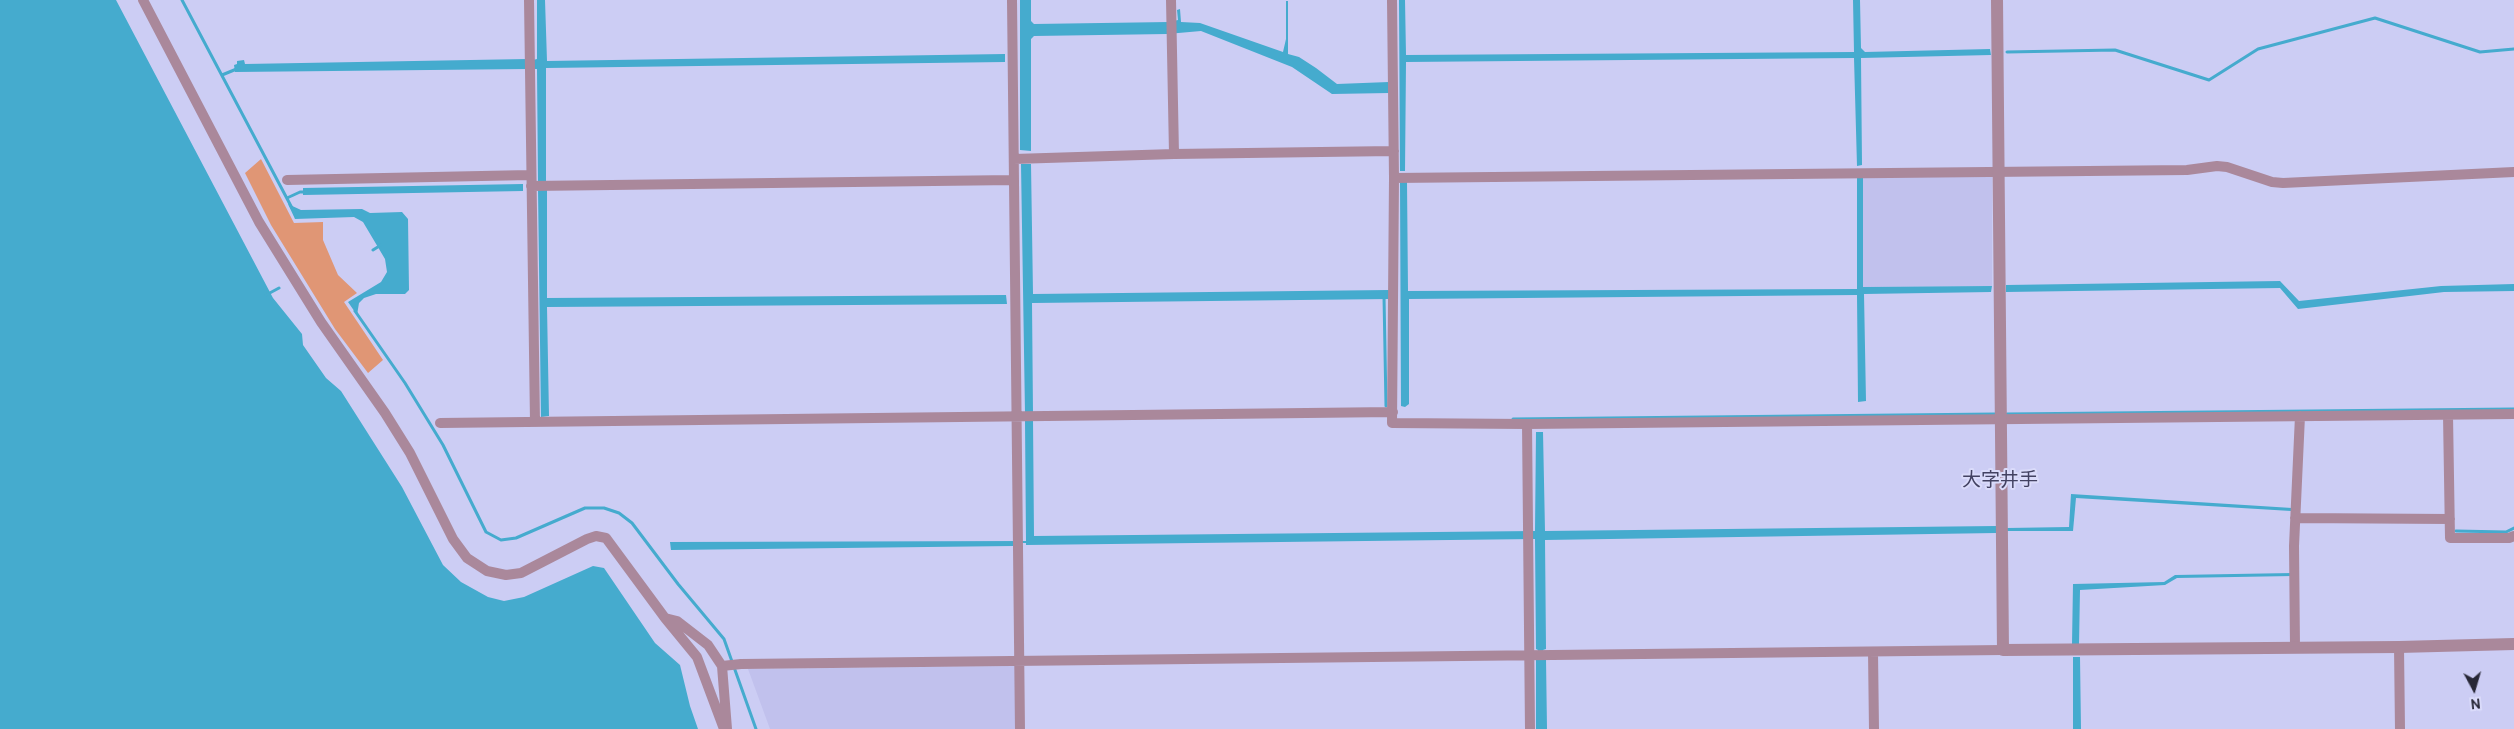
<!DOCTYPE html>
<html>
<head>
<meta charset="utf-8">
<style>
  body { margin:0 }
  #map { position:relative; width:2514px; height:729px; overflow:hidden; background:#cccdf4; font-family:Cabin,sans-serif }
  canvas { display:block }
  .north { position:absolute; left:2449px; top:664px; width:50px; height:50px; -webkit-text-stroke:4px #dadbfa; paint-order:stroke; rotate:174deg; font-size:14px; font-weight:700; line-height:20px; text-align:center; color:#272736 }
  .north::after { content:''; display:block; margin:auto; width:18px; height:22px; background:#272736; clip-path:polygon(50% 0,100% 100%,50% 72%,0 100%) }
</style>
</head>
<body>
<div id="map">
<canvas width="2514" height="729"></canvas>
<div class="north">N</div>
</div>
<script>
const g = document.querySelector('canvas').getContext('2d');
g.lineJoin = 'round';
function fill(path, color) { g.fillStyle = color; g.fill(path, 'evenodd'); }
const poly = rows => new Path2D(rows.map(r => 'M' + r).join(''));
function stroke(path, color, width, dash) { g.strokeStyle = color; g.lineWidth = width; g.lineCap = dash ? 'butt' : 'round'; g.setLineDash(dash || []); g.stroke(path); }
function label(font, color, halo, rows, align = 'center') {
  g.font = font + ' Cabin,"Noto Sans JP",sans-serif'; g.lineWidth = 4; g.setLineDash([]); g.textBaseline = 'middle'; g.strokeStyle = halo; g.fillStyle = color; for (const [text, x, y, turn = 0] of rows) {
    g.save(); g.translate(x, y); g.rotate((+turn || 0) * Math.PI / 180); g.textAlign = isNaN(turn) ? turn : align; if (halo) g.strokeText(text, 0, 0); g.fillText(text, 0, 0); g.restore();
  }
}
fill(poly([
  [1863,177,1992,177,1992,286,1863,287],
  [1016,666,1016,729,770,729,748,669]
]), '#c1c1ed');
fill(poly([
  [261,159,294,223,323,222,323,240,338,275,357,293,344,302,383,360,368,373,335,329,271,225,245,173]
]), '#e09675');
fill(poly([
  [0,0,116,0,273,298,302,334,303,345,326,378,341,391,402,487,443,565,461,582,488,597,504,601,524,597,593,566,604,568,655,643,680,665,690,706,698,729,0,729],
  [537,0,545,0,547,61,1005,54,1005,62,546,68,546,181,538,181,537,69,533,69,533,60,537,59],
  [1020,0,1031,0,1031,21,1034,24,1169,22,1178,20,1177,10,1180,9,1181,22,1200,23,1283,52,1286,39,1286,1,1288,1,1288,54,1299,57,1316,68,1337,84,1389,82,1389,93,1332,94,1292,67,1201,31,1167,34,1034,36,1031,39,1031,151,1020,150],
  [1399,0,1405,0,1406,55,1854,52,1853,0,1860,0,1861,48,1865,52,1990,49,1991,55,1861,58,1862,165,1857,166,1854,58,1406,62,1405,171,1400,171],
  [527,59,527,69,235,72,234,65,237,64,237,61,244,60,245,64],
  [1021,164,1031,164,1033,294,1389,290,1389,299,1032,303,1033,414,1025,413],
  [1857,177,1863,177,1863,287,1992,286,1991,292,1864,294,1866,401,1858,402,1857,295,1409,299,1409,404,1405,407,1401,406,1400,182,1407,182,1408,291,1857,289],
  [523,184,523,191,303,195,303,188],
  [538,189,547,189,547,298,1006,295,1007,304,547,307,549,416,541,417],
  [288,204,301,210,362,209,370,213,402,212,408,219,409,290,405,294,376,294,364,298,359,303,357,315,348,302,381,282,387,272,385,259,363,222,354,217,295,219],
  [2280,281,2299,301,2441,286,2514,284,2514,291,2444,292,2298,309,2280,288,2006,292,2006,285],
  [1033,420,1034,536,1535,531,1536,432,1543,432,1545,531,1997,526,1996,533,1545,540,1546,649,1543,650,1543,658,1546,659,1547,729,1536,729,1536,659,1538,658,1538,650,1536,649,1535,539,1026,545,1026,543,1013,543,1013,546,671,550,670,542,1026,541,1025,421],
  [2071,494,2292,508,2291,511,2076,498,2073,531,2007,531,2007,528,2069,527],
  [2293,573,2293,576,2177,578,2165,585,2080,590,2079,645,2072,644,2073,584,2164,582,2175,575],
  [2073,657,2080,657,2081,729,2073,729]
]), '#45abce');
stroke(poly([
  [182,0,292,208],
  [2007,52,2115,50,2209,80,2258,49,2375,18,2480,52,2514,49],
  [222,75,239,68],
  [287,198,300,192,307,192],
  [373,250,381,245],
  [266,295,279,288],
  [1384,296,1386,406],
  [355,311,405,383,443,445,486,532,501,540,516,538,585,508,604,508,619,513,632,523,678,584,724,639,756,729],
  [2007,414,2514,409],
  [1513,419,1995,414],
  [2456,531,2506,532,2514,528]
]), '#45abce', 3);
stroke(poly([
  [143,0,259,222,321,322,385,413,410,453,453,539,467,558,487,571,506,575,521,573,587,539,596,536,606,538,665,618,697,657,724,729],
  [529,0,535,422],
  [1012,0,1020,729],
  [1171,0,1174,154],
  [1392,0,1394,178,1392,423,1527,424,2514,414],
  [1014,159,1174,154,1394,151],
  [1394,178,2187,170,2217,166,2227,167,2272,182,2283,183,2514,172],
  [287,180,530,175],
  [531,186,1014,180],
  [2448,415,2450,538,2509,538,2514,536],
  [440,423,1393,412],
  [1527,424,1530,729],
  [2295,518,2450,519],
  [665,618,677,621,708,645,722,666,741,664,2003,650],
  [2295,647,2294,546,2300,416],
  [2399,647,2400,729],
  [1873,652,1874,729],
  [722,666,727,729]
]), '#aa889b', 10);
stroke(poly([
  [1997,0,2003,650,2399,647,2514,644]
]), '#aa889b', 12);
label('19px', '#434262', '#dadbfa', [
  ["大字井手",2000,480]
]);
</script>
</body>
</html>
